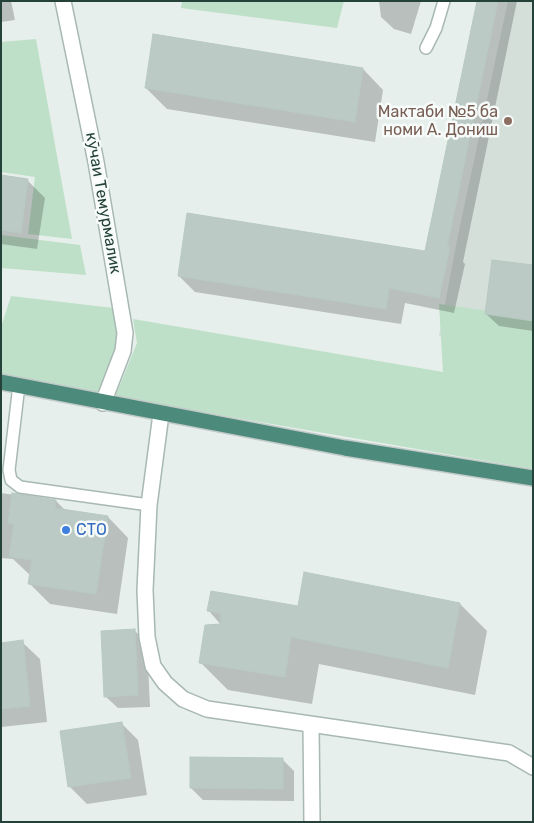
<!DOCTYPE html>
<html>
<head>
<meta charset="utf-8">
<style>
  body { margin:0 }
  #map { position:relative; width:534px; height:823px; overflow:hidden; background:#e6efeb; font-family:Rubik,sans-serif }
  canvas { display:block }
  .frame { position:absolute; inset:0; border:2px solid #24423a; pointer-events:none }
</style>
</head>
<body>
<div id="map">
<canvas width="534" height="823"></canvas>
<div class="frame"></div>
</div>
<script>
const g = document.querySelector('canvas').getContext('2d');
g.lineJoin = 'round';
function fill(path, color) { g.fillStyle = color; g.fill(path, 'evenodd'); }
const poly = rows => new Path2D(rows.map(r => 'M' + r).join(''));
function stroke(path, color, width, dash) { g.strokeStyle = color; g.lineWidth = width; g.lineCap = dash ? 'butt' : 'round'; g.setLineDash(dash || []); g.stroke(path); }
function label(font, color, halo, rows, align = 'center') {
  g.font = font + ' Rubik,sans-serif'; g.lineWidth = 5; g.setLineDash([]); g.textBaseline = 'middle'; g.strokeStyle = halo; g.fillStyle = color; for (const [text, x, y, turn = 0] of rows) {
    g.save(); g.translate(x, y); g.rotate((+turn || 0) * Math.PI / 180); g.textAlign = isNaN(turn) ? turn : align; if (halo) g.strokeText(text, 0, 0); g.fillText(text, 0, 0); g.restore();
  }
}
fill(poly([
  [508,1,533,1,533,350,439,336,457,240]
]), '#d4dfda');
fill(poly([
  [182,1,344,1,337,28,181,8],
  [36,39,72,239,28,234,35,177,1,172,1,42],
  [1,235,80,245,86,275,1,268],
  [11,296,122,309,124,345,103,403,1,383,1,327],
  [439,304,533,317,533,469,115,397,137,343,133,319,443,372]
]), '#bfe0c8');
fill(poly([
  [1,1,11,1,15,20,1,22],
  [379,1,421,1,411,34,394,29,381,17],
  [478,1,517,1,463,262,465,264,454,313,405,303,401,324,195,292,179,276,426,252],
  [363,69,383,90,375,142,167,109,146,88],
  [1,177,27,180,45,198,37,249,1,244],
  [533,267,533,331,499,326,486,314],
  [1,493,56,501,65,510,108,517,128,538,117,614,50,604,29,583,31,576,13,559,1,558],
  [460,604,487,631,475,695,319,664,312,704,228,690,200,662,222,626,209,611],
  [134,630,147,643,150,707,118,708,105,696],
  [22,642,40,659,47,722,1,727,1,644],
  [121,723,138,740,147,795,87,804,70,787,61,732],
  [282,759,294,771,294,801,203,800,191,788]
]), '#0003');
const building = poly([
  [477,1,498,1,447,247,450,247,439,298,389,288,386,309,178,276,187,213,425,251,477,1],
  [153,34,363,68,355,122,145,88,153,34],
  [1,175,28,179,21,233,1,230,1,175],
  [492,260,533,265,533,321,485,314,492,260],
  [12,493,56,500,55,508,108,516,96,594,28,584,32,560,9,557,14,524,8,523,12,493],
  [304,572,460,603,448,668,291,637,285,677,199,663,205,625,221,624,221,613,207,611,211,591,298,606,304,572],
  [135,629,138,695,104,697,101,631,135,629],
  [23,640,30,706,1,709,1,643,23,640],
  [122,722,131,778,68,787,60,731,122,722],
  [190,757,283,758,283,789,190,788,190,757]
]);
fill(building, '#bbcac4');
stroke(building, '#b8c9c2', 1);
const service = poly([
  [426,48,436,28,444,1],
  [19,385,9,470,11,480,20,487,149,505]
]);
const minor = poly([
  [63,1,96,162,125,333,123,351,103,403],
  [161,414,149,505,145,590,147,637,153,666,165,683,183,699,207,709,509,753,533,767],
  [311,724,312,822]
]);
const trunk = poly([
  [1,382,345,448,533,478]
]);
stroke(service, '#a8b8b2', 14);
stroke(minor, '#a8b8b2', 18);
stroke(trunk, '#c2cac8', 18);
stroke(service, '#fff', 11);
stroke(minor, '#fff', 15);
stroke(trunk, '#4c8a7c', 15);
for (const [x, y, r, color] of [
  [508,121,5,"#8d6e63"],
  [66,530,5,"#3f7fe0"]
]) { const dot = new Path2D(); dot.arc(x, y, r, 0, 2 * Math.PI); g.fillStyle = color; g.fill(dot); stroke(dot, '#f7fbf9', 2); }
label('16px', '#785e54', '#f7fbf9', [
  ["Мактаби №5 ба",498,112],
  ["номи А. Дониш",498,130]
], 'right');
label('16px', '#24423a', '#f7fbf9', [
  ["кӯчаи Темурмалик",103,203,80]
]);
label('16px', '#366cbe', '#f7fbf9', [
  ["СТО",76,530]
], 'left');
</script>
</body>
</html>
